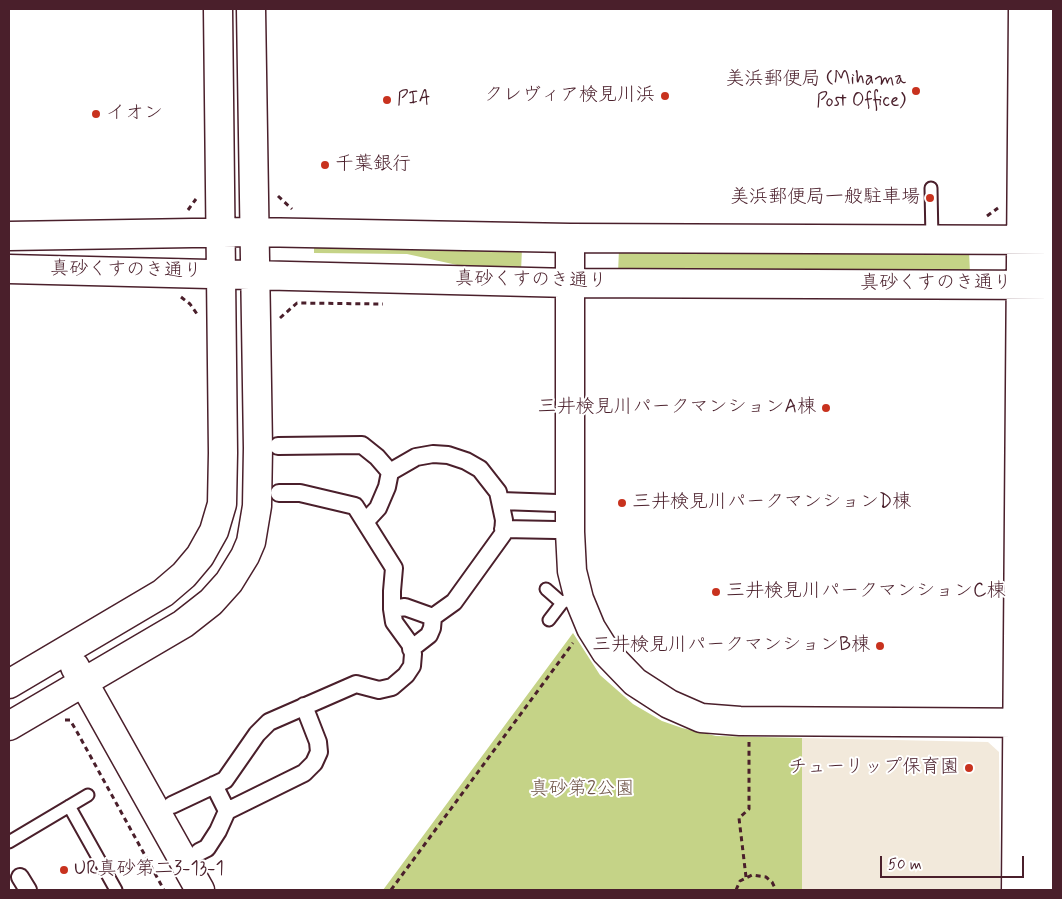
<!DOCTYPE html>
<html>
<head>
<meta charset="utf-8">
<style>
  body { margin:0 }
  #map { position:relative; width:1062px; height:899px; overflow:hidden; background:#fff; font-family:Mynerve,sans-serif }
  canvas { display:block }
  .frame { position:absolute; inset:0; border:10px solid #4a1f2b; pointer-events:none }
  .scale { position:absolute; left:880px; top:856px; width:144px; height:22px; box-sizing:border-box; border:2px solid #4a1f2b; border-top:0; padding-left:6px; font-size:15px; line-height:18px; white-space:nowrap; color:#4a1f2b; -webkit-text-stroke:4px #fff; paint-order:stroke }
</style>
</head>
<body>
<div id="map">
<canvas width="1062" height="899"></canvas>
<div class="frame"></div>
<div class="scale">50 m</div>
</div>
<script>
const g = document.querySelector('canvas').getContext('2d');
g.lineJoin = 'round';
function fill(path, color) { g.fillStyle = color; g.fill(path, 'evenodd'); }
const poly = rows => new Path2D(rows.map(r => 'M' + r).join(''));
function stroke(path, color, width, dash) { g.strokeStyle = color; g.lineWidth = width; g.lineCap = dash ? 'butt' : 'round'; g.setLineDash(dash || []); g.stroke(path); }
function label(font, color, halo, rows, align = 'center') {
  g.font = font + ' Mynerve,"Klee One",sans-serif'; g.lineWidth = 4; g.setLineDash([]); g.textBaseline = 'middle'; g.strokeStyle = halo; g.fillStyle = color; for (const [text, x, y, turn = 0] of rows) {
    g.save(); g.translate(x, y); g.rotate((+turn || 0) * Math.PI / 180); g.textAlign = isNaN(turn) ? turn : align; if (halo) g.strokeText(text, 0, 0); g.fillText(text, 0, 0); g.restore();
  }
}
fill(poly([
  [802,738,988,742,999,752,1000,890,802,890]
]), '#f2e9db');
fill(poly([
  [314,246,522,248,521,272,480,270,407,254,314,253],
  [619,249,969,251,970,273,618,273],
  [573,633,600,675,633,704,662,721,682,728,716,736,802,738,802,890,383,890]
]), '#c5d387');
const service = poly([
  [931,188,932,240],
  [546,589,562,603],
  [549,620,562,603,578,594],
  [69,806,116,890],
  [9,842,88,795]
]);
const pedestrian = poly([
  [278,446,362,445,377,457,390,472,387,487,378,508,365,522],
  [390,472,416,457,433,454,448,455,466,461,480,469,498,492,504,520,503,534,454,602,433,617,405,607,392,609],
  [501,501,557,503],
  [503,529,556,530],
  [411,649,429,635,432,628,433,617],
  [214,785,227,811,304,773,314,763,319,752,318,742,304,706],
  [172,805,225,780,257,734,269,722,356,684,379,690,392,687,406,675,412,666,413,654,410,644,394,622,392,609,392,591,394,568,355,506,300,493,279,493],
  [199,852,207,848,218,831,227,811],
  [20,877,28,890]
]);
const tertiary = poly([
  [9,236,253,232,570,238,1053,240],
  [570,238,570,532,572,571,579,599,591,628,606,652,635,682,669,704,701,718,740,721,1053,723],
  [9,269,570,283,1053,285],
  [75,667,200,890],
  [9,684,163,593,184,575,200,556,214,531,222,504,223,453,218,9],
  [9,726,183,624,211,602,229,582,245,556,251,542,257,506,258,448,251,9],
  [1016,890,1023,9],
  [1041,890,1049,9]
]);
stroke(service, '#4a1f2b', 15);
stroke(pedestrian, '#4a1f2b', 20);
stroke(tertiary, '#4a1f2b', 31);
stroke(poly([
  [278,196,292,209],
  [188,210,196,199],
  [987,216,998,208],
  [181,297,190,304,197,314],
  [280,318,297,303,383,304],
  [65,720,70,720,76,730,164,890],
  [746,877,739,818,749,809,749,742],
  [391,890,573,643],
  [736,890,740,881,752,875,766,877,772,882,776,890]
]), '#4a1f2b', 3, [5, 4]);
stroke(service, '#fff', 11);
stroke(pedestrian, '#fff', 16);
stroke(tertiary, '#fff', 28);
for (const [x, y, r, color] of [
  [916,91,5,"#c8321e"],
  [665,96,5,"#c8321e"],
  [387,100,5,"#c8321e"],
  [96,114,5,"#c8321e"],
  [325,165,5,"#c8321e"],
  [930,198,5,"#c8321e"],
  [826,408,5,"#c8321e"],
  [622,503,5,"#c8321e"],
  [716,592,5,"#c8321e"],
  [880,646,5,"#c8321e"],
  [969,768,5,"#c8321e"],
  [64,870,5,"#c8321e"]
]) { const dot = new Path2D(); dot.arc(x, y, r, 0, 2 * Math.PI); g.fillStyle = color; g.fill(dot); stroke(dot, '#fff', 2); }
label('19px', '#4a1f2b', '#fff', [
  ["美浜郵便局 (Mihama",906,80],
  ["Post Office)",906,102],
  ["クレヴィア検見川浜",655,96],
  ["PIA",397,100,"left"],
  ["イオン",106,114,"left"],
  ["千葉銀行",335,165,"left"],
  ["美浜郵便局一般駐車場",920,198],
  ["三井検見川パークマンションA棟",816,408],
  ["三井検見川パークマンションD棟",632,503,"left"],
  ["三井検見川パークマンションC棟",726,592,"left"],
  ["三井検見川パークマンションB棟",870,646],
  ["チューリップ保育園",959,768],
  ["UR真砂第二3-13-1",74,870,"left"]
], 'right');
label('19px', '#4a1f2b', '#fff', [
  ["真砂くすのき通り",126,271,1],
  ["真砂くすのき通り",531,281,1],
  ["真砂くすのき通り",936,284]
]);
label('19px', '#6f5547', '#fff', [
  ["真砂第2公園",582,790]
]);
</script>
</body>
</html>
